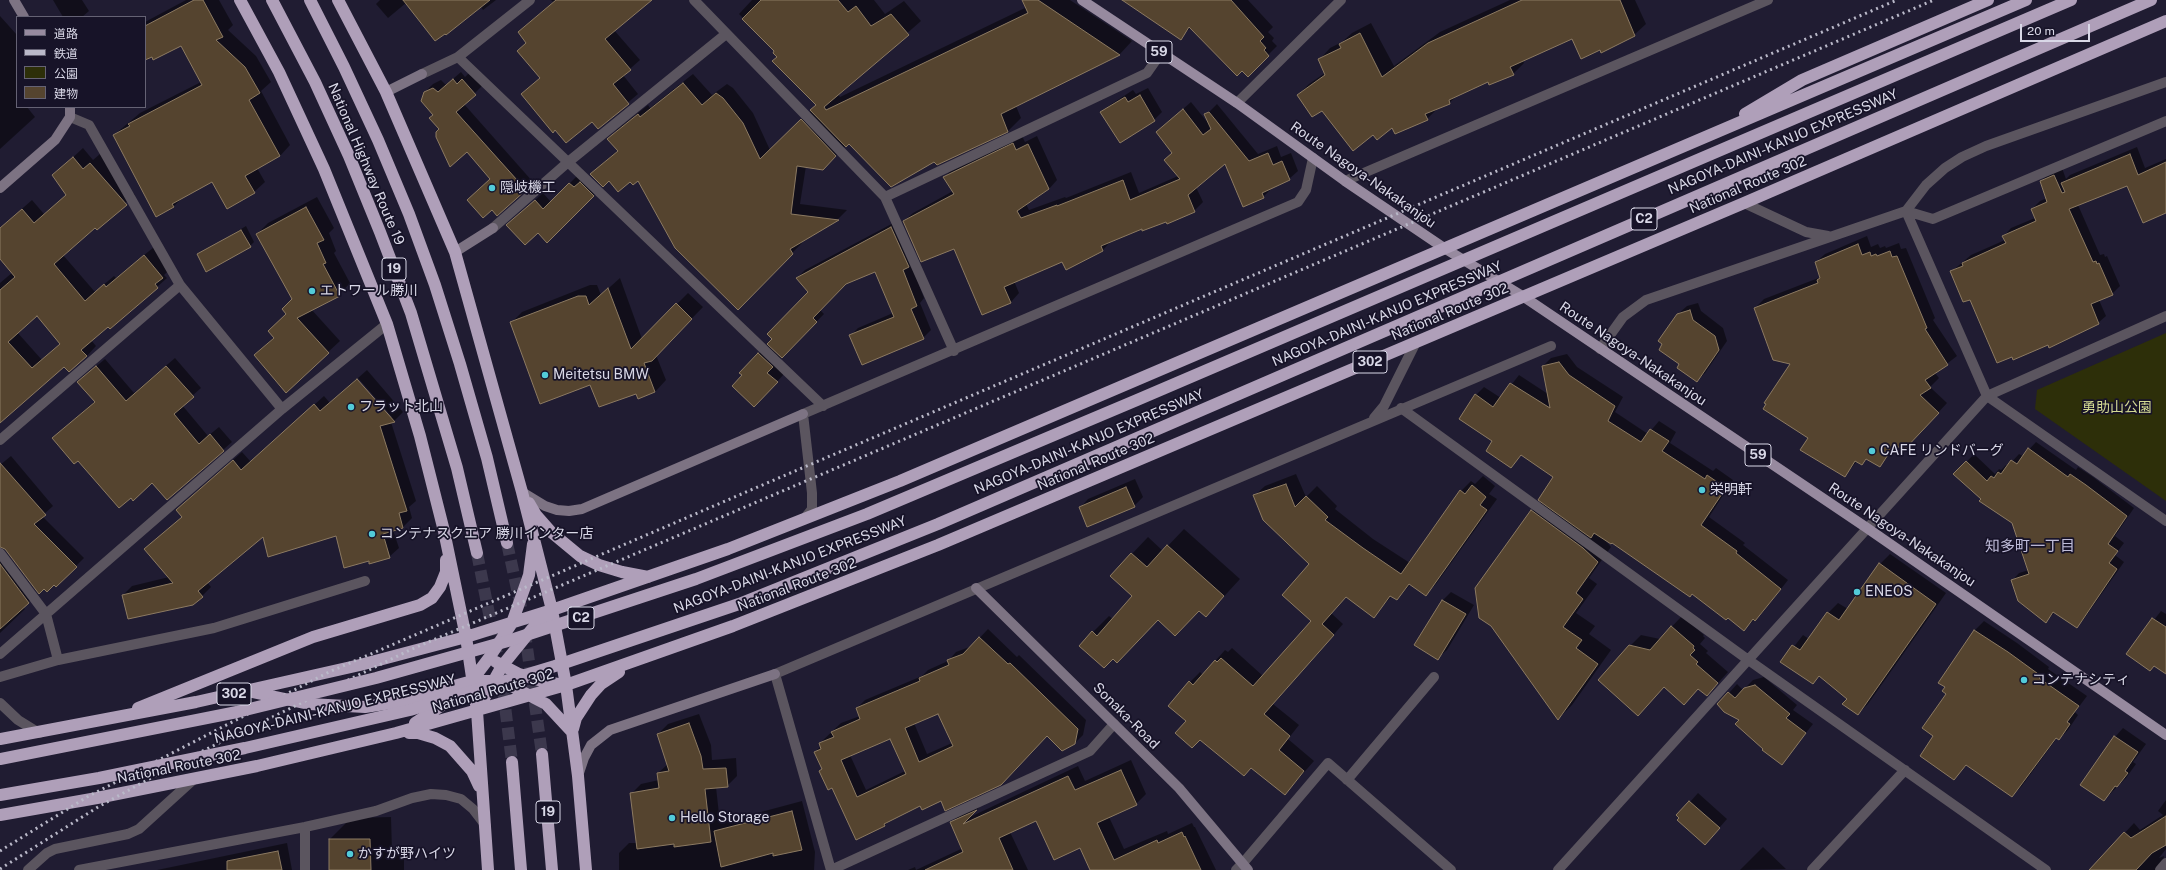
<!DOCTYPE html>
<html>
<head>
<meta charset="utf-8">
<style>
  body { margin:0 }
  #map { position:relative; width:2166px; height:870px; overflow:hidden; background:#201c32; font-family:"Public Sans","Noto Sans JP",sans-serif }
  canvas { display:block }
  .legend { position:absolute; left:16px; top:16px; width:130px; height:92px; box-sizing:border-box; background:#171328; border:1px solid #656274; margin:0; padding:5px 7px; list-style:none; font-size:12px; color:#d9d8e7 }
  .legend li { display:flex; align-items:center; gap:8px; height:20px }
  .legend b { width:20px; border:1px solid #656274 }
  .scale { position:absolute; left:2020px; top:24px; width:70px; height:18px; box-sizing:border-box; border:2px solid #d9d8e7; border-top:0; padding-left:5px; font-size:12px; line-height:14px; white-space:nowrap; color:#d9d8e7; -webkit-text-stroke:3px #171328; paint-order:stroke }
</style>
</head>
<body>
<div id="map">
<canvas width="2166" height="870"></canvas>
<ul class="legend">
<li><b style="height:5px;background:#978a9f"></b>道路</li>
<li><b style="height:5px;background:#bab9c9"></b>鉄道</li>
<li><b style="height:11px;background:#2d2f09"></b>公園</li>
<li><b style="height:11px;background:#55442f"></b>建物</li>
</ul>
<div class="scale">20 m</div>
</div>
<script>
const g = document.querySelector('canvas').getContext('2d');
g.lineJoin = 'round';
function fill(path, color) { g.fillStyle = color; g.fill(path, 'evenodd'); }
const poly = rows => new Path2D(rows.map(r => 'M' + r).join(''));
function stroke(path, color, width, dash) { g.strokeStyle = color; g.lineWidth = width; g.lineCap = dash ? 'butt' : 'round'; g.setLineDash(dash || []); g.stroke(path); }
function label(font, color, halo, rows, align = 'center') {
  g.font = font + ' "Public Sans","Noto Sans JP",sans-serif'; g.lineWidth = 3.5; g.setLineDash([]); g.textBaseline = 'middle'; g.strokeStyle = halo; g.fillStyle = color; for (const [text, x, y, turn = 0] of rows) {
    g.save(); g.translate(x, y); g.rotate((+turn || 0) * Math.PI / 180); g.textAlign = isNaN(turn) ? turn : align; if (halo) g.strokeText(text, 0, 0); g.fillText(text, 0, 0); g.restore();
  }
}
fill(poly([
  [2166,333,2166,501,2035,409,2037,390]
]), '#2d2f09');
fill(poly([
  [53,0,82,0,89,11,82,17,63,17],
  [186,0,219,0,233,25,228,30,256,56,271,82,261,91,290,145,280,156,257,168,265,182,254,192,212,180,183,197,173,207,114,135,140,113,201,82,181,44,145,59,145,22],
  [380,0,496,0,483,10,480,6,406,3,388,18,376,4],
  [551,0,650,0,614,30,640,60,623,75,638,94,598,128,541,77,527,42,519,32,553,2],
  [752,0,874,0,885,14,904,1,921,21,838,94,840,97,1027,7,1023,0,1070,0,1132,41,1120,54,1016,106,1021,118,1008,131,937,164,935,160,849,142,823,169,806,166,800,204,847,210,838,219,801,241,802,243,738,308,638,179,631,181,609,179,591,174,618,150,608,139,618,129,648,105,650,108,693,74,712,95,727,84,733,88,753,113,770,150,817,105,776,51,739,14],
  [1124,0,1248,0,1273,27,1268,32,1274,38,1272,41,1277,46,1248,75,1191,27,1181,38],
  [1510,0,1635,0,1646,24,1634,35,1601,49,1573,38,1523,60,1524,63,1513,74,1488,81,1457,96,1449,103,1438,108,1427,119,1393,126,1373,134,1322,110,1298,95,1309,84,1325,73,1319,60,1330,48,1342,42,1352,33,1371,23,1394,66,1440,32],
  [0,16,17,35,17,107,27,107,35,117,0,149],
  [461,72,465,77,470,72,482,86,464,104,533,182,497,214,492,209,491,178,467,151,440,129,425,92,433,84,441,80,446,85],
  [1148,88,1162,112,1154,120,1102,113,1110,105,1133,90,1136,94],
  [1191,102,1208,123,1206,115,1217,104,1258,154,1277,146,1281,157,1291,153,1298,171,1289,179,1272,188,1263,197,1226,163,1196,187,1203,202,1194,211,1142,228,1111,241,1103,250,1062,260,1014,281,1019,293,1011,302,983,314,955,247,904,221,913,213,953,191,945,177,953,168,1022,136,1025,142,1037,136,1057,180,1049,189,1026,204,1029,210,1065,197,1066,198,1131,172,1139,193,1178,176,1166,124],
  [2137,147,2145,168,2166,159,2166,212,2128,184,2078,205,2100,255,2104,254,2105,257,2107,256,2120,286,2112,294,2099,300,2106,316,2098,323,2048,344,1970,298,1951,272,1971,255,2005,240,2004,236,2011,228,2035,218,2032,209,2040,201,2047,198,2041,181,2049,174,2062,168,2066,179,2070,175],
  [83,148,93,160,100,154,135,195,63,255,95,292,114,276,116,278,154,247,171,268,164,275,167,278,157,287,91,340,96,346,87,356,64,365,0,422,0,283,13,272,0,257,0,228,32,200,44,214,67,194,54,175],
  [37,315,61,343,42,360,17,332],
  [577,176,601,188,547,241,538,231,515,218,543,193,551,202],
  [317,197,334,228,329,233,336,251,334,253,350,283,339,295,311,309,340,341,286,391,255,355,275,336,293,299,257,234,268,223],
  [899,220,911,264,924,298,920,303,931,330,923,338,851,335,858,328,893,313,875,271,846,283,820,310,824,314,782,357,810,292,797,278,805,270],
  [246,226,254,242,250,246,198,255],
  [1867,236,1871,247,1878,244,1880,248,1885,246,1886,248,1899,243,1901,249,1906,248,1935,318,1933,320,1957,356,1935,373,1939,378,1930,387,1947,403,1912,441,1897,444,1880,466,1867,459,1862,464,1857,461,1845,476,1809,438,1792,364,1755,308,1764,299,1821,277,1816,262,1825,254],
  [620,278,642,339,688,293,703,307,656,355,666,380,655,392,636,392,591,383,511,323,522,312,590,285,597,285,601,295],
  [1698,303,1701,311,1723,328,1727,341,1705,373,1697,381,1681,364,1678,314,1687,306],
  [767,345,781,358,775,364,785,373,763,397,741,373],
  [1567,354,1577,367,1623,397,1615,412,1648,434,1659,421,1676,432,1670,443,1713,471,1716,468,1733,480,1709,517,1745,543,1743,545,1788,580,1763,612,1744,629,1692,593,1612,541,1602,537,1611,547,1589,578,1597,584,1576,613,1595,626,1589,634,1611,650,1572,705,1559,718,1532,511,1542,501,1554,477,1522,454,1511,467,1493,440,1476,395,1484,387,1501,398,1519,375,1548,394,1543,366,1551,358],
  [175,358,201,388,182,405,208,436,219,427,232,442,167,499,152,481,62,430,95,401,87,374,105,359,134,393],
  [367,370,403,412,394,421,391,422,416,501,409,507,412,518,403,527,393,530,399,548,389,557,336,535,263,535,207,582,211,587,202,596,123,595,132,586,169,577,183,516,177,510,186,501,242,452,251,462,324,396,330,403,356,379,389,417,392,417,358,378],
  [2036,442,2076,470,2078,467,2093,477,2134,508,2115,536,2124,543,2115,555,2124,562,2084,619,2077,627,2055,612,2046,621,2023,605,2024,604,2012,581,2019,573,2029,570,2013,523,1955,474,1974,454,1995,474,1999,469,2001,470,2006,465,2008,466,2019,454,2023,456],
  [11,456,53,506,42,516,84,558,56,586,1,546,37,594,23,607,25,609,0,633,0,465],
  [1296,474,1306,497,1317,486,1337,506,1335,509,1373,539,1410,563,1461,491,1471,481,1475,484,1483,476,1495,486,1489,494,1497,499,1436,584,1426,594,1411,584,1397,599,1392,596,1374,616,1347,596,1331,613,1343,624,1273,704,1299,725,1288,739,1314,761,1285,794,1252,767,1200,739,1187,721,1190,682,1200,672,1203,675,1225,650,1228,652,1232,648,1263,676,1313,621,1311,564,1254,496,1265,486],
  [1135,479,1143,497,1134,506,1080,508,1088,499],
  [1184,529,1240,579,1206,616,1199,610,1158,619,1117,662,1093,632,1109,616,1113,619,1134,596,1111,576,1148,537,1163,551],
  [1890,554,1946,593,1868,704,1858,714,1848,698,1820,676,1812,683,1782,662,1803,635,1809,639,1828,613,1838,603,1848,609,1880,564],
  [1451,592,1474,605,1447,650,1438,658,1416,645,1443,600],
  [2161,611,2166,614,2166,673,2155,665,2128,653],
  [1682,616,1704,635,1703,636,1705,638,1700,644,1708,651,1706,653,1728,672,1707,695,1699,688,1664,686,1638,715,1630,646,1641,635,1660,639],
  [1984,621,2017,643,2049,667,2048,669,2087,696,2075,712,2078,715,2068,730,2059,739,2057,738,2021,787,2012,796,1967,765,1954,778,1935,735,1947,694,1975,630],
  [988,629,1017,657,1019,655,1086,720,1083,735,1075,743,1047,735,941,800,921,805,891,819,884,826,832,786,820,771,823,768,815,752,821,746,820,743,841,723,860,716,857,708,865,700,922,676,928,670,948,661,956,652,972,646],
  [939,712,952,743,927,754,914,723],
  [890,737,905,771,866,790,850,755],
  [1764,677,1797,705,1793,710,1813,724,1782,763,1741,720,1729,693,1737,684,1743,690,1753,680],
  [699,714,711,745,712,760,736,758,737,776,727,786,716,787,720,823,802,801,815,852,814,870,619,870,619,853,629,843,637,843,631,794,641,784,659,780,658,773,668,764,658,734,668,724],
  [2123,728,2146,744,2133,762,2136,764,2126,778,2104,800,2082,784,2115,737],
  [1131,760,1146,794,1136,804,1109,817,1124,849,1167,831,1168,834,1192,823,1194,827,1195,827,1216,870,1091,870,1080,847,1037,820,1010,832,1028,870,908,870,915,867,916,870,963,848,951,823,961,813,983,803,970,817,1078,766,1085,781],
  [1698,793,1727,819,1713,835,1690,802],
  [2166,800,2166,849,2159,858,2164,856,2163,863,2166,870,2090,870,2134,823,2140,830,2163,815,2158,811],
  [391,817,392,851,404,851,404,870,330,870,330,839,351,818],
  [287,843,292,870,157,870],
  [1763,847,1786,869,1740,870]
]), '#0007');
const building = poly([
  [194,0,203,0,223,37,216,40,245,67,260,93,249,100,280,156,245,176,255,193,227,209,212,182,172,204,174,207,156,217,113,135,130,126,128,124,202,85,181,46,153,60,152,57,145,60,145,26,194,0],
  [403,0,490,0,446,35,445,34,435,41,403,0],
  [556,0,652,0,605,39,631,70,613,84,629,104,598,129,592,122,566,143,555,130,553,133,521,94,540,78,517,51,526,43,518,32,556,0],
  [761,0,838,0,848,12,856,6,871,26,891,14,909,35,824,107,826,110,1028,13,1022,0,1038,0,1120,55,1001,114,1008,132,937,165,934,162,891,187,849,144,846,147,810,110,816,105,772,61,777,57,773,53,774,51,742,19,761,0],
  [1122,0,1231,0,1264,37,1260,41,1266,48,1264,50,1269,56,1248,77,1242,71,1237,76,1189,27,1181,40,1122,0],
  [1522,0,1620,0,1635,36,1601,53,1600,50,1581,59,1572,39,1510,67,1514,75,1489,85,1488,82,1449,100,1450,104,1425,114,1428,120,1395,134,1392,128,1377,140,1373,135,1353,151,1322,111,1312,117,1297,95,1325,75,1318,59,1341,48,1339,44,1360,33,1382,77,1428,43,1522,0],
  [453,79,457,84,462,79,476,95,456,112,526,190,497,216,492,210,483,218,467,200,490,179,467,152,450,167,436,137,436,132,439,129,429,118,433,115,421,101,424,92,433,88,438,92,453,79],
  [683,83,702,105,716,93,723,98,743,123,760,159,801,119,836,156,823,170,797,166,791,214,839,220,790,249,793,254,738,310,675,248,638,181,633,185,630,182,618,192,609,181,603,187,590,174,618,151,607,139,638,114,640,117,683,83],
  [1140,95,1155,121,1120,143,1100,112,1125,97,1128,102,1140,95],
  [1183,109,1203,135,1211,129,1204,114,1209,112,1249,161,1268,153,1273,165,1282,161,1290,180,1262,193,1264,198,1243,207,1225,164,1188,195,1195,212,1167,224,1166,222,1142,231,1142,229,1101,246,1103,251,1066,270,1062,262,1004,287,1011,303,982,315,954,249,921,262,903,221,954,194,943,177,1013,143,1016,150,1028,144,1049,189,1017,211,1021,218,1057,205,1057,206,1123,180,1130,200,1180,179,1164,160,1172,153,1156,132,1183,109],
  [2130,154,2138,175,2166,162,2166,213,2143,223,2127,186,2069,209,2093,262,2096,261,2097,264,2099,263,2113,295,2091,304,2099,324,2049,348,2048,345,2013,360,2012,357,1997,363,1970,300,1963,302,1950,271,1963,266,1962,263,2006,243,2002,236,2036,221,2031,209,2047,202,2040,181,2054,175,2062,193,2065,192,2061,183,2130,154],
  [73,157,83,169,90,163,127,205,97,230,95,228,54,264,85,301,104,284,106,287,144,255,163,278,155,284,158,288,110,329,108,327,81,350,87,356,69,372,64,367,0,423,0,290,15,277,0,259,0,228,22,209,34,223,66,195,52,175,73,157],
  [37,316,60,344,32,368,8,342,37,316],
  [580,182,594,196,547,243,538,233,525,245,506,225,535,200,543,209,569,183,574,187,580,182],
  [306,207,324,240,317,243,326,263,323,264,340,296,297,318,329,353,286,393,254,355,274,338,268,331,286,314,282,309,292,299,256,234,306,207],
  [891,227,909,267,903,270,917,306,911,309,924,339,862,365,849,335,894,317,875,272,846,284,813,318,817,322,782,358,767,344,772,339,767,334,808,292,796,278,891,227],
  [241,230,251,247,206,272,197,254,241,230],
  [1858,244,1862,255,1870,252,1871,256,1876,254,1877,256,1890,251,1892,257,1897,256,1927,328,1925,329,1948,365,1925,380,1931,388,1920,395,1939,413,1903,451,1895,444,1880,467,1866,459,1862,465,1855,461,1845,477,1800,450,1808,438,1763,409,1766,404,1764,403,1790,364,1773,360,1754,308,1818,283,1817,280,1820,278,1815,262,1858,244],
  [608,288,631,349,676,303,692,319,652,361,644,363,655,392,638,399,636,394,599,407,590,385,540,404,510,322,578,296,586,296,589,305,608,288],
  [1690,310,1693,320,1715,336,1719,350,1697,382,1677,368,1679,364,1659,350,1662,344,1658,341,1677,314,1690,310],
  [758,353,773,367,767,373,778,382,754,407,732,386,742,375,739,373,758,353],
  [1559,362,1569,375,1615,406,1608,421,1641,442,1650,429,1669,441,1662,451,1705,479,1707,475,1726,488,1701,525,1737,551,1736,553,1781,589,1755,621,1753,619,1744,631,1728,618,1726,620,1692,594,1690,597,1612,543,1611,544,1594,533,1591,538,1538,500,1553,477,1521,455,1511,468,1486,451,1492,441,1459,419,1475,394,1493,407,1510,383,1550,408,1542,366,1559,362],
  [96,366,126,401,166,366,194,397,174,414,199,444,210,434,224,451,167,500,152,483,133,501,131,498,119,508,78,461,74,464,52,438,95,402,77,382,96,366],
  [357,379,395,422,380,426,407,511,399,513,403,528,383,534,390,558,369,564,369,561,344,568,336,536,268,557,263,537,198,591,203,597,193,605,128,619,122,595,173,583,144,549,182,517,176,510,233,460,241,470,314,404,320,411,357,379],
  [2028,448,2068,477,2070,474,2086,485,2127,516,2108,544,2118,551,2109,563,2117,569,2077,628,2053,612,2046,623,2018,601,2011,580,2029,574,2012,523,1979,501,1981,499,1953,474,1966,461,1987,481,1991,476,1994,478,1998,472,2001,474,2011,460,2017,464,2028,448],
  [0,463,46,515,34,524,77,567,56,587,54,585,47,592,44,589,39,594,5,549,0,547,0,463],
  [1286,484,1295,507,1306,496,1328,517,1325,520,1363,548,1401,574,1460,490,1465,494,1472,485,1486,497,1480,505,1487,510,1426,596,1409,584,1397,600,1390,596,1374,618,1346,597,1322,624,1334,635,1264,714,1290,736,1279,750,1304,771,1285,795,1251,768,1244,776,1200,740,1192,748,1175,733,1186,721,1168,706,1189,681,1193,685,1215,660,1217,662,1221,658,1253,686,1311,621,1282,595,1309,564,1263,520,1253,495,1286,484],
  [1126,487,1135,507,1087,527,1079,507,1126,487],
  [1531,510,1583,548,1598,562,1576,593,1583,599,1563,627,1582,640,1576,648,1598,664,1558,720,1491,626,1479,618,1475,588,1531,510],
  [1167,545,1224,596,1206,617,1199,611,1175,636,1158,620,1117,663,1113,659,1104,668,1079,646,1092,631,1097,636,1132,596,1110,576,1131,553,1147,567,1167,545],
  [1879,563,1936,604,1858,715,1842,704,1847,699,1819,676,1813,684,1780,662,1792,645,1800,650,1827,612,1839,620,1879,563],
  [0,564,29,603,0,629,0,564],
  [1442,600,1466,614,1438,660,1414,645,1442,600],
  [2152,618,2166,627,2166,674,2154,666,2150,671,2126,654,2152,618],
  [1671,626,1694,646,1693,648,1695,650,1690,655,1698,662,1696,664,1718,683,1707,696,1698,689,1684,705,1664,687,1638,716,1598,680,1629,645,1650,650,1671,626],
  [1974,630,2008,652,2041,676,2039,678,2079,706,2067,722,2070,724,2059,740,2056,738,2012,797,1966,765,1954,780,1920,756,1933,736,1922,728,1946,694,1942,691,1945,687,1938,683,1974,630],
  [979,637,1008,664,1010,663,1078,729,1075,744,1062,751,1047,736,1001,785,945,811,941,801,922,810,920,806,884,824,885,826,856,840,832,788,828,790,819,771,822,769,814,752,821,749,819,743,834,737,831,732,860,719,856,708,920,681,919,678,949,665,947,660,963,654,979,637],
  [938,714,953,746,919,762,905,728,938,714],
  [890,739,906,774,857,797,841,760,890,739],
  [1755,685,1790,714,1786,718,1806,733,1782,765,1762,750,1763,749,1735,724,1739,720,1724,712,1717,704,1728,692,1735,698,1744,688,1755,685],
  [689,723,701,756,703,769,726,768,728,787,705,789,711,842,674,847,674,844,637,849,630,793,659,788,657,773,669,771,657,734,689,723],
  [2114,736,2138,752,2125,771,2128,773,2117,787,2115,786,2104,801,2080,785,2114,736],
  [1121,770,1137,805,1097,823,1114,860,1157,840,1158,843,1182,832,1184,837,1185,836,1201,870,1090,870,1080,848,1054,860,1036,821,999,838,1013,870,925,870,963,852,950,822,977,810,963,824,1068,776,1075,790,1121,770],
  [1689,801,1720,828,1705,845,1677,820,1679,818,1676,815,1689,801],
  [792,811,802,850,773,856,773,853,721,867,714,831,792,811],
  [2166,816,2166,845,2152,853,2136,870,2089,870,2124,832,2131,838,2166,816],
  [329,839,370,839,371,870,329,870,329,839],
  [278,851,282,870,227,870,227,861,278,851]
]);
fill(building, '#55442f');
stroke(building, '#8c7a62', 1);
stroke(poly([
  [507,543,522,612,542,754],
  [477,553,497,654],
  [501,674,512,762]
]), '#3c384d', 12, [12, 6]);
stroke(poly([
  [1347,780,1434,677],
  [1243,863,1328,763,1451,870]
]), '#5b555f', 10);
stroke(poly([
  [694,0,885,197],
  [458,57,823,406],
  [422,74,458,57,530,0],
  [1237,103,1341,0],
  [70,117,89,125,180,285,282,409],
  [1345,181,1768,0],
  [1744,203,1806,232,1828,236],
  [1906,211,1987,396,2166,521],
  [1906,211,1933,219,2166,121],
  [493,228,567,163,726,34],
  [1600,349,1623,317,1646,300,1906,211,1926,185,1945,168,1962,157,1986,146,2166,82],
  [954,351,885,197,1147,73,1161,53],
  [1401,408,1747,659,2046,870],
  [1374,418,1384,406,1416,342],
  [0,440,180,285],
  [804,519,812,509,812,493,803,414,1298,202,1306,190,1313,158],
  [0,553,46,614,58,660],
  [0,654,282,409,387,324],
  [0,677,58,660,214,628,365,581],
  [0,703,18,720,39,733],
  [305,827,305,870],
  [28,870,47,853,55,849,128,834,139,829,194,779],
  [79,870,305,827,376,811,412,798,431,794,446,795,461,799,473,809,486,826],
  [831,870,775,674,1551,346],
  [831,870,1090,751,1114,724],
  [1236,870,1243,863],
  [1558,870,1987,396,2166,316],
  [1812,870,1905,770],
  [2160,870,2166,863]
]), '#5b555f', 10);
stroke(poly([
  [14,0,24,17],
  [386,92,422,74],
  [0,188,55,140,70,117,70,107],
  [455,252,493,228],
  [522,492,545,506,557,510,569,511,582,509,803,414],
  [976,588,1179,788,1248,870],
  [578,776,584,758,591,745,610,730,775,674]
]), '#7d7383', 10);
stroke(poly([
  [1082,0,1237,103,1345,181,1444,248,1524,297,1867,528,2166,735]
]), '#978a9f', 10);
stroke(poly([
  [240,0,279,72,324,169,387,324,420,436,444,531,466,637,477,711,488,870],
  [272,0,315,82,349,156,380,232,411,313,457,468,477,553],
  [310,0,344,67,378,140,409,214,435,285,460,364,487,458,507,543],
  [338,0,386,92,455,252,522,492,552,610,566,685,578,776,586,870],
  [1745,114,1802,80,1988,0],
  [529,503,536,515,551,532,580,556,599,565,622,572,648,577],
  [496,662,519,674,542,681,563,685],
  [470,683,489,658,512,623,529,575,533,544],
  [252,692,309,704,365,707,397,702,472,681,493,681,513,687,546,704,572,732],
  [138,708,313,637,420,605,432,598,440,587,446,572,446,560],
  [477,711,502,666,532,629,550,612],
  [415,723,453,698],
  [573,729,576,718,591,695,601,684,619,672],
  [409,733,418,733,435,738,450,746,472,771,479,786],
  [0,739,196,702,360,665,466,637,552,610,728,549,900,481,2026,0],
  [542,754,552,870],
  [512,762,521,870],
  [0,815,97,798,257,766,396,733,566,685,733,626,938,545,1744,203,2166,21]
]), '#af9fb9', 12);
stroke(poly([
  [0,851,87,797,329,672,760,486,1897,0],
  [0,869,98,807,180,762,412,649,1934,0]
]), '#bab9c9', 3, [2, 4]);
stroke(poly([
  [0,759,237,712,376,678,508,641,696,579,867,514,1137,400,2071,0],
  [0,795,99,778,245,748,410,710,555,666,739,604,938,524,2151,0]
]), '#af9fb9', 12);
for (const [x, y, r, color] of [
  [492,188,4,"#52cbd9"],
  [312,291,4,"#52cbd9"],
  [545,375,4,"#52cbd9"],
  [351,407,4,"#52cbd9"],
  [1872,451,4,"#52cbd9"],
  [1702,490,4,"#52cbd9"],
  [372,534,4,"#52cbd9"],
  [1857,592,4,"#52cbd9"],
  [2024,680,4,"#52cbd9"],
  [672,818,4,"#52cbd9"],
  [350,854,4,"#52cbd9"]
]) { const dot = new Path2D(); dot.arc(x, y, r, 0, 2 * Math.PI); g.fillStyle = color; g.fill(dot); stroke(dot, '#171328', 1.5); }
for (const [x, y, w] of [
  [1159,52,26],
  [1644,219,26],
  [394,269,24],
  [1370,362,34],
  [1758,455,26],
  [581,618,26],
  [234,694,34],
  [548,812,24]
]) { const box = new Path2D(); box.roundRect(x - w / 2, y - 11, w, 22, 3); g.fillStyle = '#171328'; g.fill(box); stroke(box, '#d9d8e7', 1); }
label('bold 13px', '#d9d8e7', null, [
  ["59",1159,52],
  ["C2",1644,219],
  ["19",394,269],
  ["302",1370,362],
  ["59",1758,455],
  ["C2",581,618],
  ["302",234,694],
  ["19",548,812]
]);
label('14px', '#d9d8e7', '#171328', [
  ["NAGOYA-DAINI-KANJO EXPRESSWAY",1783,142,-23],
  ["National Highway Route 19",366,164,67],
  ["Route Nagoya-Nakakanjou",1363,175,35],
  ["National Route 302",1748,185,-23],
  ["National Route 302",1450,312,-23],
  ["NAGOYA-DAINI-KANJO EXPRESSWAY",1387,314,-23],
  ["Route Nagoya-Nakakanjou",1633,354,34],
  ["NAGOYA-DAINI-KANJO EXPRESSWAY",1089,442,-23],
  ["National Route 302",1096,462,-23],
  ["Route Nagoya-Nakakanjou",1902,535,34],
  ["NAGOYA-DAINI-KANJO EXPRESSWAY",790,565,-21],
  ["National Route 302",797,585,-21],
  ["National Route 302",493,691,-16],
  ["NAGOYA-DAINI-KANJO EXPRESSWAY",335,709,-14],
  ["Sonaka-Road",1126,716,45],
  ["National Route 302",179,767,-11]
]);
label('14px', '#d9d8e7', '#171328', [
  ["隠岐機工",500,188],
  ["エトワール勝川",320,291],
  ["Meitetsu BMW",553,375],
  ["フラット北山",359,407],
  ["CAFE リンドバーグ",1880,451],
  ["栄明軒",1710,490],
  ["コンテナスクエア 勝川インター店",380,534],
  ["ENEOS",1865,592],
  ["コンテナシティ",2032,680],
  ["Hello Storage",680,818],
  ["かすが野ハイツ",358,854]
], 'left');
label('14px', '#d4da93', '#171328', [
  ["勇助山公園",2117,408]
]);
label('15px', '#c0bdda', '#171328', [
  ["知多町一丁目",2030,546]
]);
</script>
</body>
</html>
